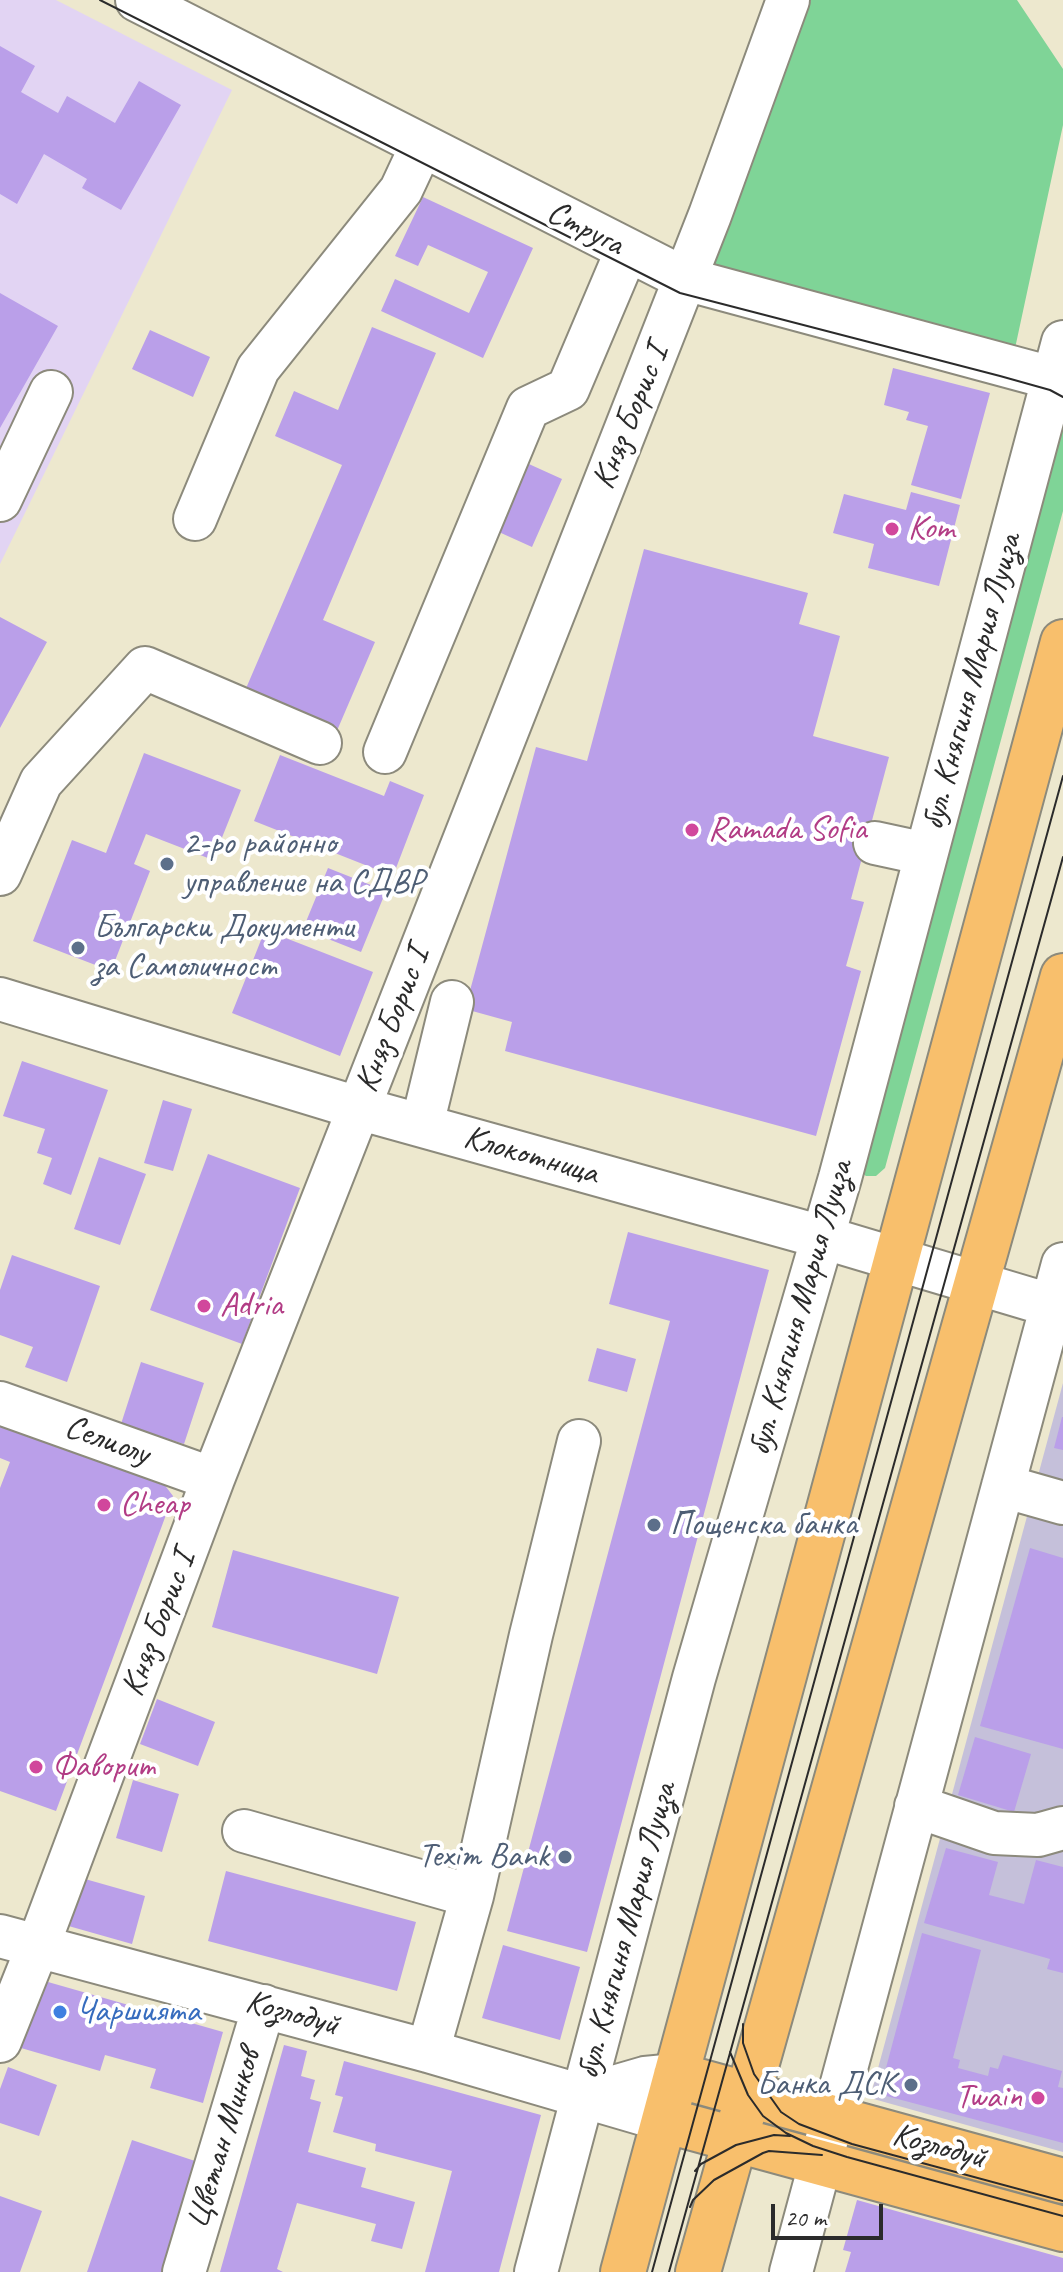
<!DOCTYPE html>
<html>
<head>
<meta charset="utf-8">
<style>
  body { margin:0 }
  #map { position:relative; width:1063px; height:2272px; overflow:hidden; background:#ede8ce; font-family:Caveat,sans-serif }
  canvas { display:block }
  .scale { position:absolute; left:771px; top:2204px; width:112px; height:36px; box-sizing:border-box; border:4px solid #2b2b2b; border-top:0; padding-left:10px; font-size:24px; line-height:28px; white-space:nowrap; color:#2b2b2b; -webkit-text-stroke:6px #fff; paint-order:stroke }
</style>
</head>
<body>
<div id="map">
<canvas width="1063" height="2272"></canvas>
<div class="scale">20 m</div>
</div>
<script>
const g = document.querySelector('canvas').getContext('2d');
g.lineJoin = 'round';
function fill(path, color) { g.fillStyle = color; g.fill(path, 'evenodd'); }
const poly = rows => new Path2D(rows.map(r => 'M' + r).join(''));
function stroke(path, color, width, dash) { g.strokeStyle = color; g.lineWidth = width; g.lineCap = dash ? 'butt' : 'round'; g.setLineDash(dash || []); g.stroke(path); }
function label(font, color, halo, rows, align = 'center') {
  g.font = font + ' Caveat,sans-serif'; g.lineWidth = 8; g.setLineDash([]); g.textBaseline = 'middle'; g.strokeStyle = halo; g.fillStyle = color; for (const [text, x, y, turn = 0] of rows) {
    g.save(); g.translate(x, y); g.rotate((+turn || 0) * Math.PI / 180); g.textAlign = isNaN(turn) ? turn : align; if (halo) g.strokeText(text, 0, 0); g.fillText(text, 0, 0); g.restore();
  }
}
fill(poly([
  [0,0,56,0,232,90,0,564]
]), '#e2d4f3');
fill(poly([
  [1063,1383,1063,2152,870,2098]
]), '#c5c0da');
fill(poly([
  [811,0,1017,0,1063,69,1063,125,1014,353,708,270],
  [1063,408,1063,511,885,1168,876,1176,866,1176,860,1171]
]), '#7fd497');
fill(poly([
  [0,46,35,66,21,92,58,113,67,96,115,123,139,81,181,105,121,210,82,188,87,179,44,154,17,204,0,194],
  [423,197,533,248,483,358,381,311,395,279,469,313,488,272,428,245,418,266,395,256],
  [0,293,58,326,0,428],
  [372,327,436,353,323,620,375,642,333,740,241,700,342,465,275,436,294,391,338,410],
  [150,330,210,357,193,397,132,369],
  [893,368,990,393,961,499,911,485,928,426,906,420,909,412,884,405],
  [520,460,562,479,532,547,490,528],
  [911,492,960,505,939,586,868,568,874,544,833,533,844,494,906,510],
  [644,549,808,593,799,624,840,636,813,736,889,757,851,899,864,902,846,966,861,971,816,1136,505,1051,512,1022,465,1009,536,747,587,761],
  [0,617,47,642,0,728],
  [144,753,241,790,213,860,146,834,134,864,150,871,111,971,33,941,72,840,106,853],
  [280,755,384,796,390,781,424,795,393,876,254,821],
  [328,868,386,891,361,952,303,929],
  [265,930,373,972,340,1056,232,1013],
  [22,1061,108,1090,71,1195,43,1184,52,1158,37,1153,45,1129,3,1116],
  [163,1100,192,1109,173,1171,144,1163],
  [208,1154,300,1188,242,1344,150,1310],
  [99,1157,146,1174,120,1245,74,1229],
  [628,1232,769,1270,587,1952,507,1931,670,1321,609,1304],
  [12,1255,100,1286,67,1382,25,1367,33,1347,0,1335,0,1290],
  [597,1348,636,1359,627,1392,588,1381],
  [141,1362,204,1383,184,1444,121,1424],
  [1062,1417,1063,1417,1063,1450,1054,1448],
  [0,1418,157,1475,173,1496,56,1811,0,1791,0,1488,10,1462,0,1458],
  [1030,1548,1063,1558,1063,1749,980,1726],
  [233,1550,399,1597,377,1674,212,1627],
  [157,1699,215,1722,198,1766,140,1744],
  [975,1737,1031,1754,1014,1812,958,1795],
  [133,1780,179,1794,162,1852,116,1838],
  [946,1848,998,1862,989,1895,1024,1904,1036,1860,1063,1867,1063,1973,1047,1969,1050,1959,924,1923],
  [226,1871,416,1922,397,1991,208,1941],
  [78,1877,145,1896,132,1944,65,1925],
  [922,1933,981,1950,953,2058,960,2060,958,2068,988,2076,990,2067,998,2069,1003,2055,1062,2071,1058,2087,1063,2088,1063,2143,879,2094],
  [503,1945,580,1967,560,2040,482,2018],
  [41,1980,223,2032,203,2103,150,2088,156,2069,105,2055,100,2071,21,2048],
  [284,2045,307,2051,301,2076,315,2080,310,2099,321,2102,308,2152,366,2168,361,2187,415,2202,402,2249,371,2241,376,2224,297,2203,277,2269,283,2272,220,2272],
  [344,2061,541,2115,499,2272,425,2272,452,2171,375,2151,376,2144,333,2132,343,2097,335,2095],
  [8,2067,57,2085,39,2136,0,2123,0,2089],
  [132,2140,198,2162,173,2237,161,2272,87,2272],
  [0,2196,42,2211,20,2272,0,2272],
  [857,2200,1063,2258,1063,2272,845,2272,851,2252,843,2250]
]), '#ba9fe9');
const minor = poly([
  [137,0,685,279,1063,381],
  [0,500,51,392],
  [195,519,258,369,401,190,422,145],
  [385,752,528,408,568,389,627,250],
  [875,843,926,854],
  [0,874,41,782,145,668,320,743],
  [0,999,358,1108,822,1237,1063,1309],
  [422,1125,452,1002],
  [0,1403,213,1479],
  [1003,1486,1063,1503],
  [916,1806,994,1833,1038,1835,1063,1828],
  [244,1831,472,1896],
  [0,1936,428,2051,664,2120],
  [0,2041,38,1946,213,1479,710,215,788,0],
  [428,2051,472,1896,531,1635,579,1441],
  [583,2096,645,2078,676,2075],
  [184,2272,264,2006],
  [536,2272,694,1678,840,1178,1063,342],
  [791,2272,1063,1264]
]);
const major = poly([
  [676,2075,1063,2181],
  [664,2120,1063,2229],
  [623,2272,1063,642],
  [698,2272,1063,976]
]);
stroke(minor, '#8c8a7c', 46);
stroke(major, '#8c8a7c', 48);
stroke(minor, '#fff', 42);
stroke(major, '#f8bf6c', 44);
stroke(poly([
  [100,0,680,293,1000,376,1050,390,1063,397],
  [743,2024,743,2043,754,2074,781,2112,799,2124,852,2144,1063,2201],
  [730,2052,748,2095,763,2116,786,2133,813,2146,847,2157,1063,2216],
  [695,2171,701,2164,736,2145,774,2135,790,2136],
  [690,2207,693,2200,714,2180,763,2153,769,2151,822,2155],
  [652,2272,1063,776],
  [669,2272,1063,857]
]), '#2b2b2b', 2);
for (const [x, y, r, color] of [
  [892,529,8,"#d1479c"],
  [692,830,8,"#d1479c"],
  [167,864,8,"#5c6f8a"],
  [78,948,8,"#5c6f8a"],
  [204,1306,8,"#d1479c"],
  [104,1505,8,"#d1479c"],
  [654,1525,8,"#5c6f8a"],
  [36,1767,8,"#d1479c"],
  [565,1857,8,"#5c6f8a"],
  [60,2012,8,"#3f7fe0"],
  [911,2085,8,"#5c6f8a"],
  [1038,2098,8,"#d1479c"]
]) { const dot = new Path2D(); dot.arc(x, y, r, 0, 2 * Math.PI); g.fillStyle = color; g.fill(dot); stroke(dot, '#fff', 3); }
label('34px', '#2b2b2b', '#fff', [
  ["Струга",585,229,27],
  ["Княз Борис I",631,417,-68],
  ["бул. Княгиня Мария Луиза",972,682,-75],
  ["Княз Борис I",393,1020,-69],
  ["Клокотница",531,1156,16],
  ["бул. Княгиня Мария Луиза",801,1308,-74],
  ["Селиолу",107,1441,20],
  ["Княз Борис I",159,1624,-69],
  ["бул. Княгиня Мария Луиза",627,1931,-75],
  ["Козлодуй",292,2014,15],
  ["Цветан Минков",224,2139,-73],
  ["Козлодуй",939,2147,15]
]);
label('34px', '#b23c85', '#fff', [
  ["Kom",908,529],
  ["Ramada Sofia",708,830],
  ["Adria",220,1306],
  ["Cheap",120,1505],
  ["Фаворит",52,1767],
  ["Twain",1022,2098,"right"]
], 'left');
label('34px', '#4e5e75', '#fff', [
  ["2-ро районно",183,844],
  ["управление на СДВР",183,883],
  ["Български Документи",94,928],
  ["за Самоличност",94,967],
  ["Пощенска банка",670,1525],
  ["Texim Bank",549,1857,"right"],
  ["Банка ДСК",895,2085,"right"]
], 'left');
label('34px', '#366cbe', '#fff', [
  ["Чаршията",76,2012]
], 'left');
</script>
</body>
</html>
